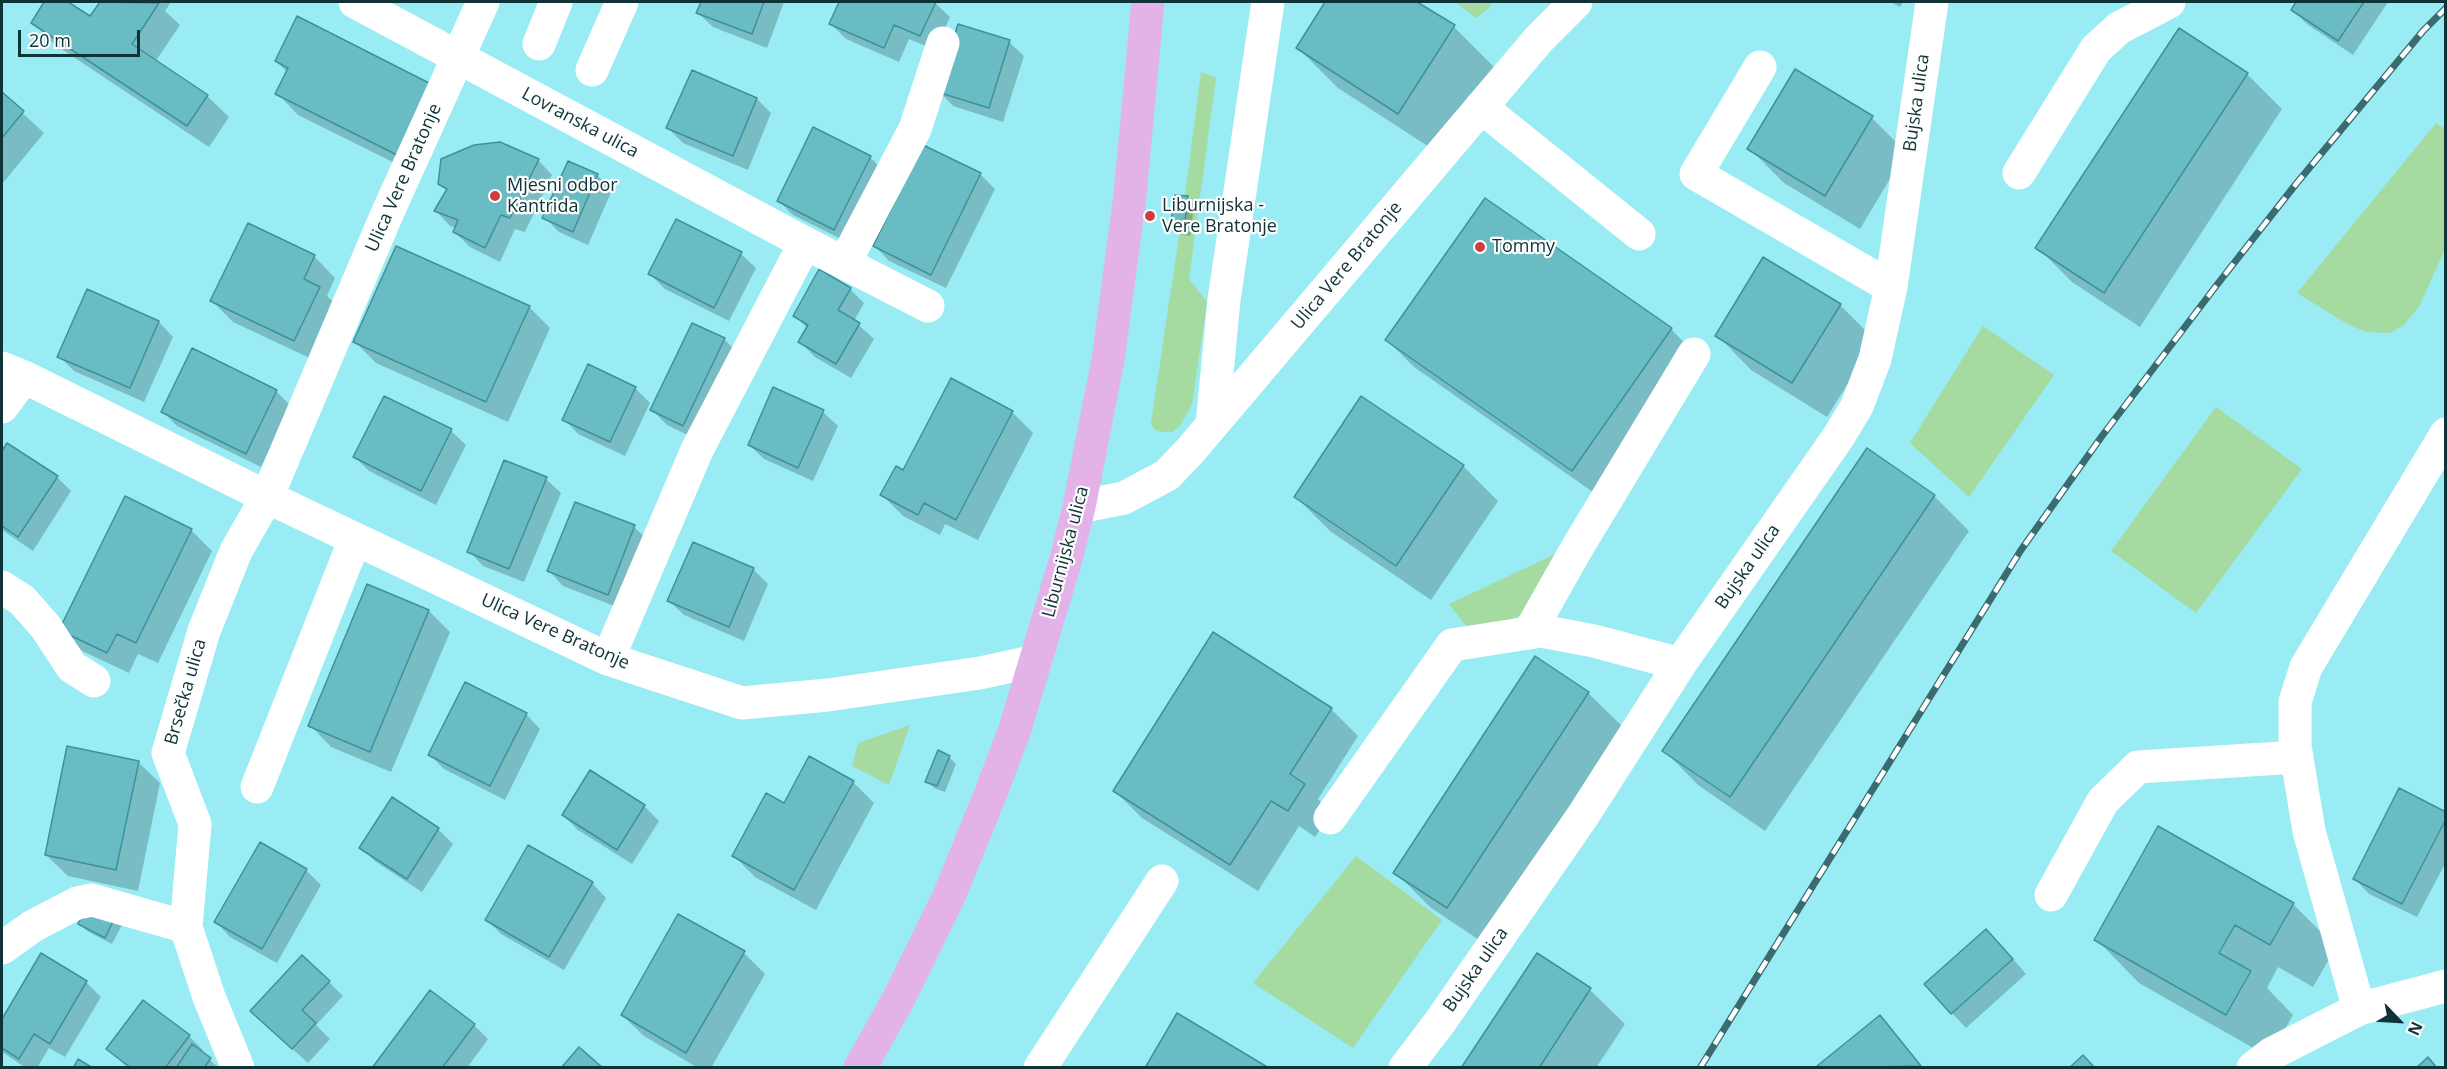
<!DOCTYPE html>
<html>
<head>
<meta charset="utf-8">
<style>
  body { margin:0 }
  #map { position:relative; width:2447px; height:1069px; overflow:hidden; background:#99ecf4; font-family:"Open Sans",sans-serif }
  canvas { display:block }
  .frame { position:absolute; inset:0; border:3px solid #0f3336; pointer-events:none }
  .north { position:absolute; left:2369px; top:991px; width:60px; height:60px; -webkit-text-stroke:4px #fdfdfd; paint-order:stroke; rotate:115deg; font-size:16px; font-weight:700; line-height:24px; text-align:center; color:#0f3336 }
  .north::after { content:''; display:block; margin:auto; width:21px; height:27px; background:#0f3336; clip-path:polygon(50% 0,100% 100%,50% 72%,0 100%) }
  .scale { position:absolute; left:18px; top:30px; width:122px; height:27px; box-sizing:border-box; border:3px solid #0f3336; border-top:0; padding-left:8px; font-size:18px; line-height:21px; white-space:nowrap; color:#0f3336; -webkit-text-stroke:4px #fdfdfd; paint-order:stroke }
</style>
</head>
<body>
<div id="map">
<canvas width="2447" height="1069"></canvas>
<div class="frame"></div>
<div class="north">N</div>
<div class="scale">20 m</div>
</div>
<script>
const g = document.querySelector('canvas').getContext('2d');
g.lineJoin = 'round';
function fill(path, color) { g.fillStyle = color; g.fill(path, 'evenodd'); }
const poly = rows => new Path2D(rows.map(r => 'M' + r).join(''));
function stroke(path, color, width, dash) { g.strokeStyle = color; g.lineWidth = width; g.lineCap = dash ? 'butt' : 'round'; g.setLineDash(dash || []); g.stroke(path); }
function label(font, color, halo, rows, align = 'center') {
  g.font = font + ' "Open Sans",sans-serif'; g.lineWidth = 4.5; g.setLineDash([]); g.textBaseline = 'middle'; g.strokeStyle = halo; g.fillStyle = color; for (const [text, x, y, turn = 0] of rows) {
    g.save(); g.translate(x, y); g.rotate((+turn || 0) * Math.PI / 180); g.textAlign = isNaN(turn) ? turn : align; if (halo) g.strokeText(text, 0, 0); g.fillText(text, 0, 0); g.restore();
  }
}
fill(poly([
  [1455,2,1493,2,1488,9,1476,18],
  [1201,72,1216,78,1189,279,1207,302,1192,405,1180,426,1172,432,1160,432,1154,429,1151,423,1180,229,1184,229,1188,197,1185,196],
  [2436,123,2445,129,2445,249,2420,305,2404,325,2390,333,2366,332,2349,325,2297,293],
  [1983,326,2054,375,1969,497,1910,443],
  [2216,407,2302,469,2196,613,2111,551],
  [1566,549,1533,608,1494,629,1467,627,1449,604],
  [910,725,889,785,852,766,858,743],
  [1356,856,1442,920,1353,1048,1253,983]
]), '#a5daa1');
fill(poly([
  [46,2,65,2,90,18,102,2,171,2,165,11,180,25,155,62,207,96,229,117,209,147,54,44,32,22],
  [702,2,784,2,767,48,713,27,698,13],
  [841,2,934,2,950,17,935,50,909,39,899,62,846,39,831,24],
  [1327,2,1414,2,1454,27,1494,67,1440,154,1338,88,1298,48],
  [1891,2,1903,2,1900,7],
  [2298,2,2388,2,2353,55,2307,24,2293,10],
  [298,18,419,175,298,115,277,93,287,72,276,61],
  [1009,42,1024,56,1003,122,953,106,939,91],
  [2247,74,2282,109,2140,327,2072,282,2037,247],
  [2,94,44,133,2,184],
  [757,99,771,113,748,170,683,143,668,128],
  [1872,118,1906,152,1860,229,1784,183,1749,148],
  [924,147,980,174,995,189,946,288,889,261,875,246],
  [870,157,884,171,849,243,793,215,779,201],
  [538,160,552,175,525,232,515,229,500,262,470,247,455,232,456,228,450,226,436,211,448,192,440,184],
  [569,163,597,175,612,190,588,245,559,232,544,217],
  [1187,198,1194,205,1191,231,1191,229,1178,227,1178,230,1191,232,1190,236,1179,234,1172,227],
  [677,221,741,254,756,268,729,321,665,289,650,274],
  [314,256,335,278,327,296,341,309,316,361,233,322,212,301],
  [850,289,864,303,854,321,874,339,851,378,815,357,800,342,808,329,795,316],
  [88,291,159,322,173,337,144,402,74,371,59,356],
  [1840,305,1875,340,1827,417,1751,370,1717,335],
  [529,307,550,328,508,422,376,363,355,342],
  [693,324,724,339,739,354,698,440,667,425,652,410],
  [1671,329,1697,356,1600,497,1414,367,1387,340],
  [635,388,650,403,625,456,578,434,564,419],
  [276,391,291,406,261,467,177,426,163,412],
  [823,412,838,426,813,481,764,459,749,445],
  [1012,412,1033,433,978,540,945,524,940,535,903,516,882,495,904,472],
  [451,431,466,445,436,505,369,471,355,457],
  [7,445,57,477,71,491,33,551,2,530,2,454],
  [1867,451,1934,496,1969,531,1765,831,1698,785,1664,750],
  [1463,466,1498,501,1431,600,1330,531,1296,497],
  [546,479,561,493,524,582,483,566,469,551],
  [634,527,649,541,622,609,563,586,549,571],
  [191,530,212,551,158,663,138,654,129,673,82,651,61,629],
  [753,569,768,584,744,641,684,615,669,601],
  [429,611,450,632,391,772,331,747,310,725],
  [1214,634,1331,709,1358,736,1318,799,1331,812,1315,837,1299,826,1258,891,1142,818,1115,791],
  [1588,693,1623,727,1482,942,1430,907,1395,872],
  [526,714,540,729,505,800,444,769,430,755],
  [949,757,956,764,945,792,934,788,927,781],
  [138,762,160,783,138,891,68,876,46,855],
  [853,782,874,803,816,910,755,877,734,856,784,805],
  [644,806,659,821,632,864,578,830,563,815],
  [2446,814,2446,862,2417,917,2369,894,2355,879],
  [438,829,453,844,422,892,376,862,361,848],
  [306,870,321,885,277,963,230,937,216,922],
  [592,883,606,898,564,970,501,934,486,919],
  [90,904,123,923,112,944,87,931,80,924],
  [2293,904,2336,947,2313,987,2278,967,2267,988,2293,1015,2269,1057,2139,983,2096,939],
  [2001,945,2026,974,1966,1028,1952,1013],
  [744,953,765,974,711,1068,698,1068,644,1036,622,1015],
  [42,955,86,982,101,997,65,1057,49,1048,37,1068,26,1068,2,1052,2,1022],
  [329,982,343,996,316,1025,330,1039,308,1063,267,1026],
  [1590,990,1625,1024,1596,1068,1463,1068],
  [1880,1017,1923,1068,1820,1068],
  [474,1025,488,1039,467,1068,374,1068],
  [189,1036,203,1050,201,1053,217,1066,216,1068,128,1068,108,1049]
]), '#0003');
const building = poly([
  [44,2,68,2,90,16,100,2,159,3,132,44,208,95,187,126,31,23,44,2],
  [701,2,764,2,752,34,696,13,701,2],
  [839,2,936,2,920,36,894,25,884,48,829,24,839,2],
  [1325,2,1417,2,1455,25,1398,114,1296,48,1325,2],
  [2296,2,2364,2,2338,41,2291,10,2296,2],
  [297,16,433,85,397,155,275,94,288,68,275,61,297,16],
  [958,24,1010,40,989,108,937,92,958,24],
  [2179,28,2248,73,2104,293,2035,248,2179,28],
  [1795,69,1873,116,1825,196,1747,149,1795,69],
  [692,70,757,98,733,156,666,128,692,70],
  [2,92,24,111,2,138,2,92],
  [813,127,871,156,834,230,777,201,813,127],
  [500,142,539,159,510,218,501,215,485,248,453,232,458,220,434,211,447,189,438,184,441,159,474,145,500,142],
  [923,145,981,173,931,275,873,246,923,145],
  [568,161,598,174,573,232,542,218,568,161],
  [1175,195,1188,196,1184,229,1170,228,1175,195],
  [1485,198,1672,328,1572,471,1385,340,1485,198],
  [676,219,742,252,714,308,648,274,676,219],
  [248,223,315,255,304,279,320,287,294,341,210,301,248,223],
  [396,246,530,306,486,402,353,342,396,246],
  [1763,257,1841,304,1792,383,1715,336,1763,257],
  [819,269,851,288,838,310,860,323,836,364,798,342,808,325,793,316,819,269],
  [87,289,159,321,130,388,57,357,87,289],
  [692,323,725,338,683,426,650,410,692,323],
  [192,348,277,390,246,454,161,412,192,348],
  [588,364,636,387,610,442,562,420,588,364],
  [951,378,1013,411,956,520,924,503,918,515,880,495,896,466,903,470,951,378],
  [773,387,824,410,798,468,748,445,773,387],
  [384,396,452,429,421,491,353,457,384,396],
  [1361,396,1464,465,1396,566,1294,497,1361,396],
  [7,443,58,476,18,537,2,526,2,451,7,443],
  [1867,448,1935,495,1730,797,1662,751,1867,448],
  [504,460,547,477,509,569,467,552,504,460],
  [125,496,192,529,136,643,117,634,107,653,59,630,125,496],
  [575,502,635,525,608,595,547,571,575,502],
  [693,542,754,568,729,627,667,601,693,542],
  [367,584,429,610,370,752,308,726,367,584],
  [1213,632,1332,708,1290,774,1305,784,1288,811,1271,801,1230,865,1113,791,1213,632],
  [1535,656,1589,692,1447,908,1393,873,1535,656],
  [465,682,527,713,490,786,428,755,465,682],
  [67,746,139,761,116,870,45,855,67,746],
  [938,750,950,756,937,786,925,782,938,750],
  [809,756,854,781,794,890,732,856,766,793,784,803,809,756],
  [590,770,645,805,617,850,562,815,590,770],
  [2399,788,2446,812,2446,819,2402,904,2353,879,2399,788],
  [392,797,439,828,407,879,359,848,392,797],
  [2158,826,2294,903,2270,945,2235,925,2219,953,2251,971,2226,1015,2094,940,2158,826],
  [260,842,307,869,262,949,214,922,260,842],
  [528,845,593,882,549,957,485,920,528,845],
  [89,902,116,915,105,938,78,924,89,902],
  [678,914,745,951,686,1053,621,1015,678,914],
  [1986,929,2013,959,1951,1014,1924,984,1986,929],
  [41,953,87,981,50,1044,34,1034,19,1059,2,1048,2,1019,41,953],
  [1537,953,1591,988,1539,1068,1461,1068,1537,953],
  [302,955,330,981,302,1010,316,1023,292,1049,250,1011,302,955],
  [430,990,475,1024,442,1068,372,1068,430,990],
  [143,1000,190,1035,165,1068,131,1068,106,1049,143,1000],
  [1177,1013,1269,1068,1145,1068,1177,1013],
  [1880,1015,1921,1066,1819,1068,1817,1066,1880,1015],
  [192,1044,211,1058,204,1068,176,1068,192,1044],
  [579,1047,603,1068,561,1068,579,1047],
  [2083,1055,2095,1068,2069,1068,2083,1055],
  [2428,1057,2437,1068,2416,1068,2428,1057],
  [78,1059,93,1068,73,1068,78,1059]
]);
fill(building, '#69bcc3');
stroke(building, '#3d9299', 1.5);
stroke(poly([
  [355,2,805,243,928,306],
  [539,44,556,2],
  [1760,67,1696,174,1891,287],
  [592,70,622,2],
  [1481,107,1639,234],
  [2019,173,2096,49,2119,28,2169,2],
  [845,262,915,129,943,43],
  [2,368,24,377,267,497,608,659,742,703,828,695,980,673,1035,661],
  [2,407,24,377],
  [1212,425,1224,300,1268,2],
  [1079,507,1124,498,1167,475,1190,451,1539,39,1576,2],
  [2,587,22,600,45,626,72,667,94,681],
  [1529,633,1577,548,1694,354],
  [608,659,697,450,805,243],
  [257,787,355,539],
  [1330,818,1452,645,1541,631,1594,641,1680,664],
  [2051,895,2103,801,2138,767,2297,757],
  [2,948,33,926,77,903,92,900,186,927],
  [2359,1009,2309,831,2295,746,2295,702,2306,667,2446,434],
  [238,1068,209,997,186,927,195,824,168,753,204,631,236,551,267,497,387,214,483,2],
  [1040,1068,1162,881],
  [1405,1068,1440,1022,1582,817,1680,664,1839,436,1857,406,1875,359,1891,287,1932,2],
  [2253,1068,2271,1054,2359,1009,2446,986]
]), '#fff', 33);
stroke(poly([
  [860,1068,899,998,949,896,990,795,1015,729,1066,559,1079,507,1108,360,1130,195,1148,2]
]), '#e3b2e8', 33);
const rail = poly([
  [1700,1068,2021,550,2102,436,2216,286,2296,184,2423,31,2446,8]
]);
stroke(rail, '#396b6f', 7);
stroke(rail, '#fdfdfd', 4.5, [14]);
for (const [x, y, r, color] of [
  [495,196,6,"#cd3e43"],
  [1150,216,6,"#cd3e43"],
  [1480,247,6,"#cd3e43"]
]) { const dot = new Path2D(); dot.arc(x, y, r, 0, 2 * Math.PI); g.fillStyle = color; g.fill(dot); stroke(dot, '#fdfdfd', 2); }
label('18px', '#0f3336', '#fdfdfd', [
  ["Bujska ulica",1917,103,-82],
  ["Lovranska ulica",580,123,28],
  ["Ulica Vere Bratonje",404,178,-66],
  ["Ulica Vere Bratonje",1347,266,-50],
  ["Liburnijska ulica",1066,552,-75],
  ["Bujska ulica",1748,567,-55],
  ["Ulica Vere Bratonje",555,632,24],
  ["Brsečka ulica",186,692,-74],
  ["Bujska ulica",1476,970,-55]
]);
label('18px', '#0f3336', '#fdfdfd', [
  ["Mjesni odbor",507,186],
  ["Kantrida",507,207],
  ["Liburnijska -",1162,206],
  ["Vere Bratonje",1162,227],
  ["Tommy",1492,247]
], 'left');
</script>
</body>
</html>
